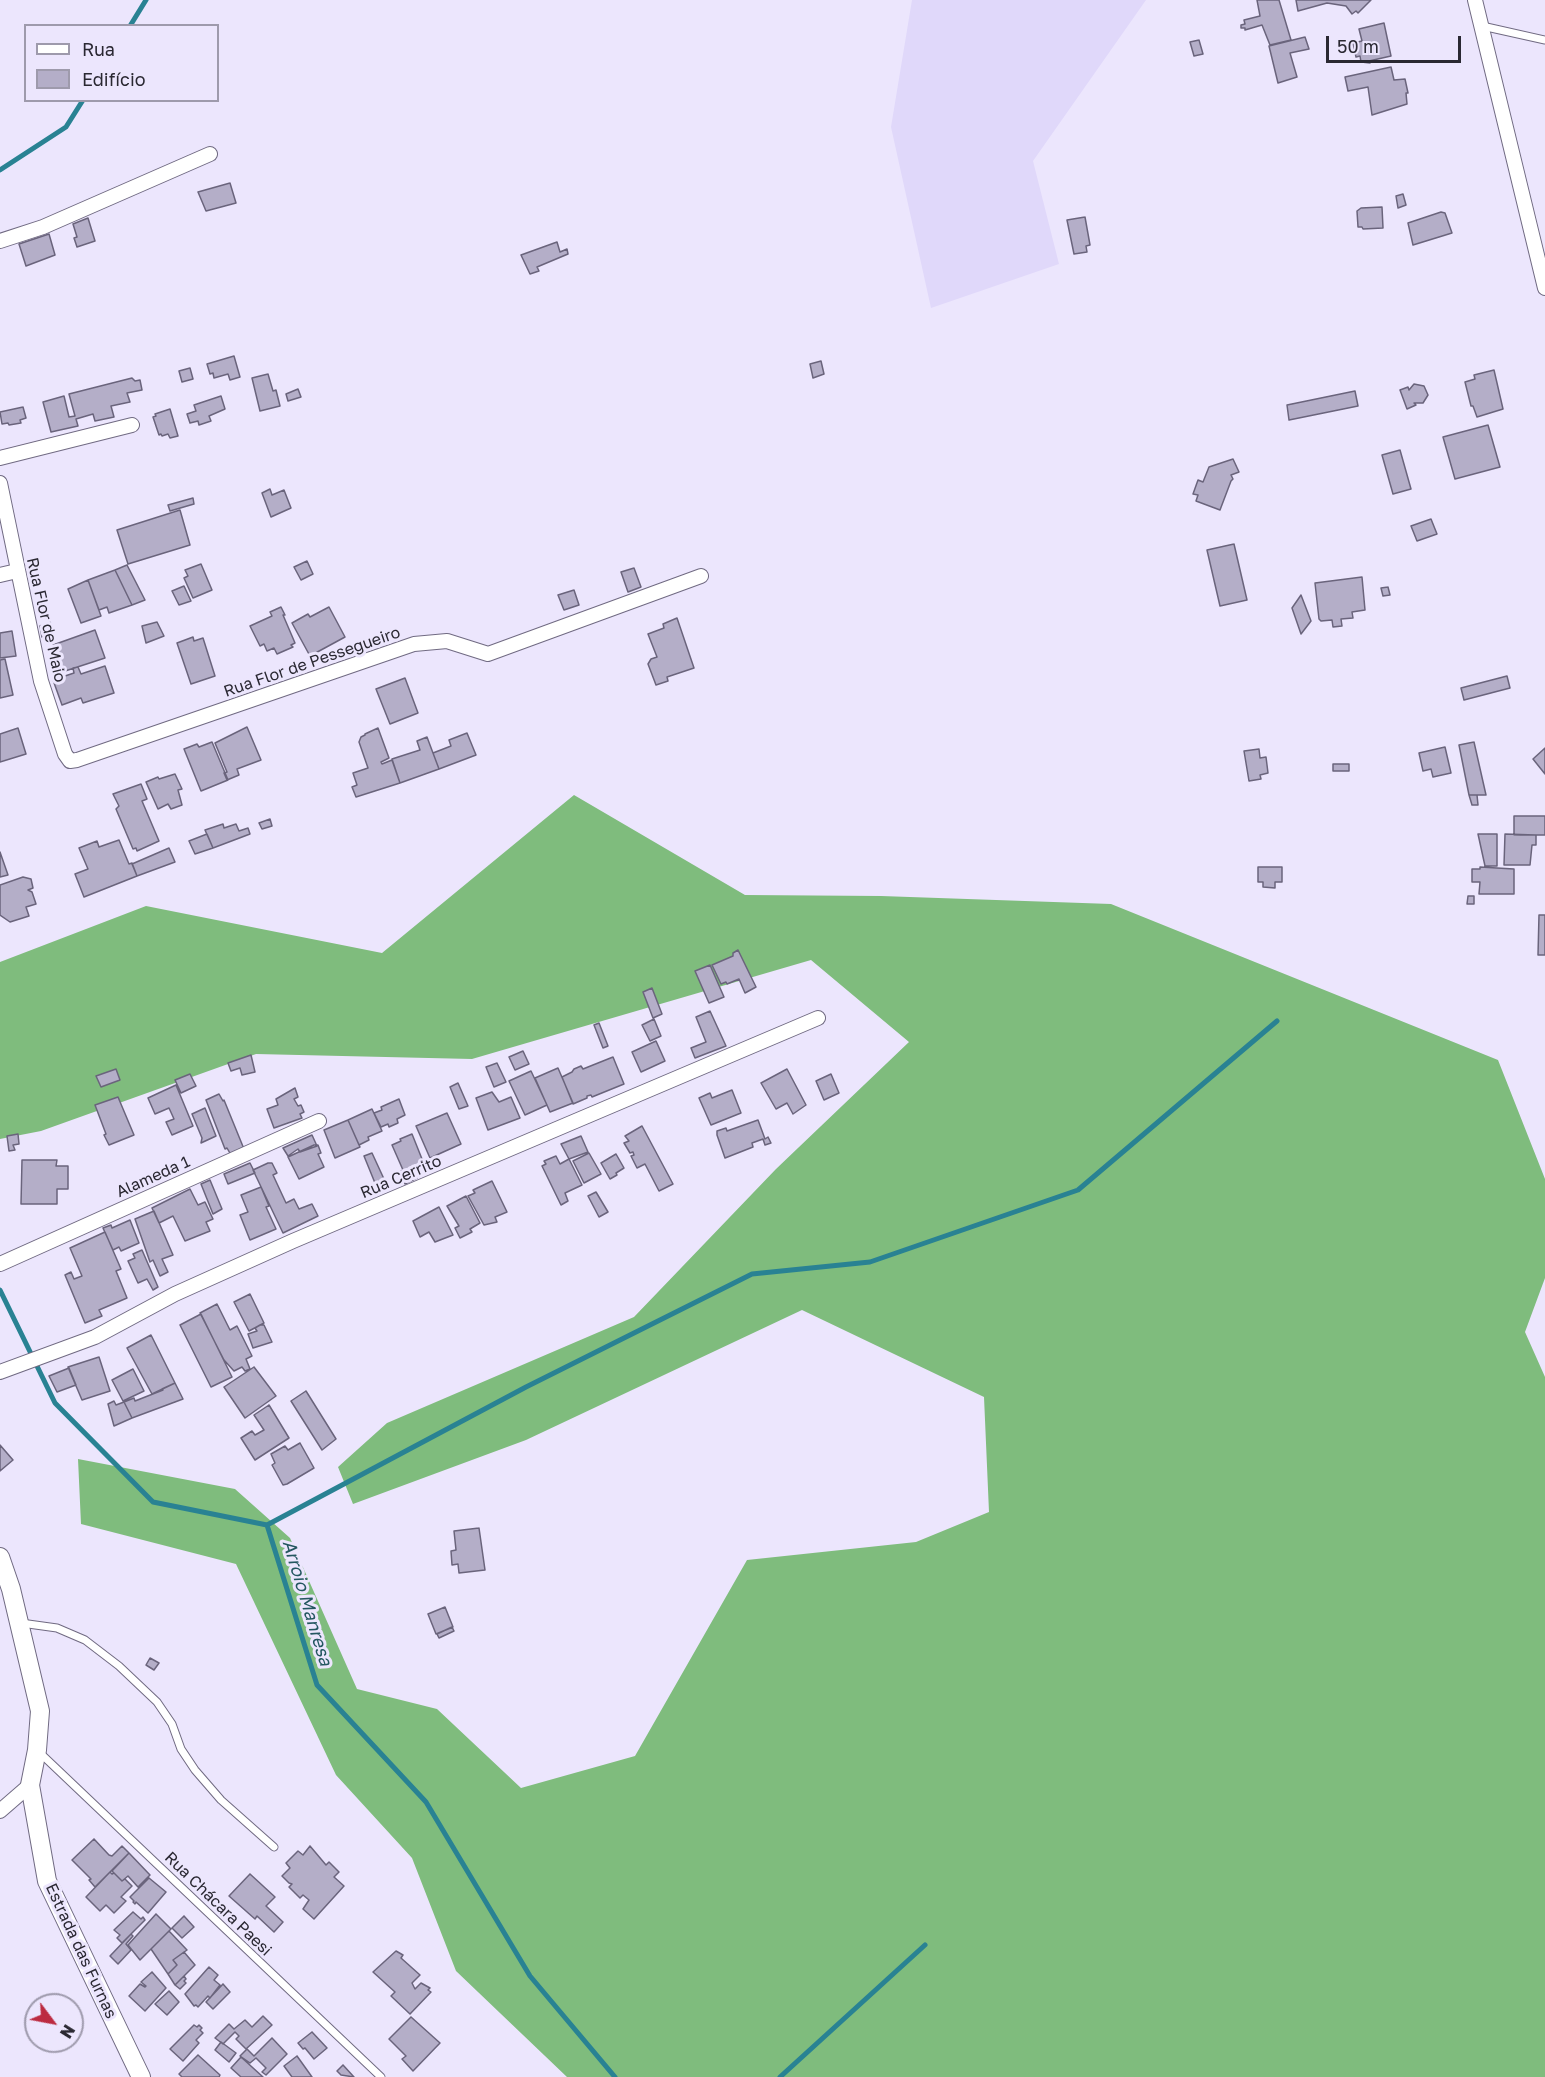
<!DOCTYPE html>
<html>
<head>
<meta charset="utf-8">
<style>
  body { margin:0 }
  #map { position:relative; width:1545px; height:2077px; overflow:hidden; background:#ece6fd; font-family:"Golos Text",sans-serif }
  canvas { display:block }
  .legend { position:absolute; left:24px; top:24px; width:195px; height:78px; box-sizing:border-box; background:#ece6fd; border:2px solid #9e9aac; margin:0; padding:8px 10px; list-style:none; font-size:18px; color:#2a2832 }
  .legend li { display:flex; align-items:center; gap:12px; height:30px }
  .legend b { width:30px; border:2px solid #9e9aac }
  .north { position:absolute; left:24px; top:1993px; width:60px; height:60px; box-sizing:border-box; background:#ece6fd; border:2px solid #9e9aac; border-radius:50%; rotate:122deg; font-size:16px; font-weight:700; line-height:24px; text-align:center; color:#2a2832 }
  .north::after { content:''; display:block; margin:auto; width:21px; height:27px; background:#bc2b41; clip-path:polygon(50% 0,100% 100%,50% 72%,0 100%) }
  .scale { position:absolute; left:1326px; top:36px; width:135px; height:27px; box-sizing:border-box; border:3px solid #2a2832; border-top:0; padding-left:8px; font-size:18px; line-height:21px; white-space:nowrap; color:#2a2832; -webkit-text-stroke:4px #ece6fd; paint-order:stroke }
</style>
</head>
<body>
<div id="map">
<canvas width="1545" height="2077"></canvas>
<ul class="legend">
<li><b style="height:8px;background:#fff"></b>Rua</li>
<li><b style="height:16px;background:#b4aec8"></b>Edifício</li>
</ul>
<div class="north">N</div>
<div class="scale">50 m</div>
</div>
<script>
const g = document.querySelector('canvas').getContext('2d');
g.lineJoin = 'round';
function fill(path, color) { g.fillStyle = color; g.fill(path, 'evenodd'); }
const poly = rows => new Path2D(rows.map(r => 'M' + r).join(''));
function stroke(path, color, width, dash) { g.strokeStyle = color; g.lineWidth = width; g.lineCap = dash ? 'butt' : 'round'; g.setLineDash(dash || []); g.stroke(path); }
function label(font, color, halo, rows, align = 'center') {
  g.font = font + ' "Golos Text",sans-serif'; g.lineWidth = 6; g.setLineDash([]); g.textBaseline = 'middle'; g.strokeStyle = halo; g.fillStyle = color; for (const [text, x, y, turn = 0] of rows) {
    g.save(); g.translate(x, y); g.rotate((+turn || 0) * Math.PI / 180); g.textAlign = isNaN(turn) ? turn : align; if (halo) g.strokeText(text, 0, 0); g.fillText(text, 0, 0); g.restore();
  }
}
fill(poly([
  [912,0,1146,0,1033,161,1059,264,931,308,891,127]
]), '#e0d8fa');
fill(poly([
  [574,795,745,895,881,896,1111,904,1498,1060,1545,1179,1545,1278,1525,1332,1545,1377,1545,2077,567,2077,456,1971,412,1858,336,1775,236,1564,81,1524,78,1459,235,1489,290,1538,357,1689,437,1709,521,1788,635,1756,747,1560,916,1542,989,1512,984,1397,802,1310,526,1440,353,1504,338,1467,387,1423,634,1317,776,1169,909,1042,811,960,472,1059,256,1054,41,1131,0,1139,0,962,146,906,382,953]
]), '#7fbc7d');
stroke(poly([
  [130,26,146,0],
  [0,170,66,127,83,100],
  [0,1290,55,1403,153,1502,267,1525,317,1685,426,1802,530,1976,615,2077],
  [267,1525,526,1387,752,1274,870,1262,1078,1190,1277,1021],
  [780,2077,925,1945]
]), '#298293', 5);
const building = poly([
  [1257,0,1279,0,1291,40,1270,45,1262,25,1245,30,1245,28,1241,28,1241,25,1245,24,1244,20,1260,16,1257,0],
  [1296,0,1371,0,1358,13,1356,11,1352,14,1346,6,1327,3,1298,11,1296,0],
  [1384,23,1391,56,1369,61,1370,63,1361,62,1360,56,1356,57,1353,43,1362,41,1359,29,1384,23],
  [1305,37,1309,49,1290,53,1297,77,1278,83,1269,46,1305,37],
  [1199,40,1203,54,1194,56,1190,42,1199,40],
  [1391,67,1394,80,1405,79,1408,93,1406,93,1407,104,1372,115,1368,87,1348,91,1345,77,1391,67],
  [230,183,236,203,206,211,198,192,230,183],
  [1403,194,1406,205,1398,208,1396,196,1403,194],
  [1382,207,1383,228,1363,229,1362,227,1358,227,1357,211,1361,208,1382,207],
  [1441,212,1445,213,1452,233,1413,245,1408,223,1441,212],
  [1085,217,1090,245,1086,246,1087,252,1074,254,1067,220,1085,217],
  [88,218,95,241,77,247,74,238,77,237,73,224,88,218],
  [49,234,55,255,26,266,19,244,49,234],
  [557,242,560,252,567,249,568,254,537,267,539,271,530,274,521,255,557,242],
  [234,356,240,377,230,380,228,374,214,378,213,373,210,374,207,364,234,356],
  [821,361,824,374,813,378,810,364,821,361],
  [190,368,193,379,182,382,179,371,190,368],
  [1494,370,1503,409,1477,417,1473,406,1471,406,1465,382,1475,379,1474,375,1494,370],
  [268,374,273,391,276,390,280,406,260,411,252,378,268,374],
  [132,378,135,381,140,380,142,390,127,393,130,402,111,406,114,417,95,421,93,414,76,419,78,426,51,432,43,402,64,396,69,417,75,416,69,394,132,378],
  [1414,384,1424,386,1428,395,1423,403,1414,403,1416,405,1407,409,1400,390,1408,387,1409,390,1414,384],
  [298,389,301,397,288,401,286,394,298,389],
  [1355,391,1358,406,1289,420,1287,405,1355,391],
  [221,396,225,409,209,416,211,421,199,425,198,421,190,423,187,414,196,411,194,405,221,396],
  [23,407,26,418,20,420,21,423,9,425,8,423,2,424,0,412,23,407],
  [170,409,178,436,170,438,168,434,162,436,161,434,159,435,153,417,156,416,155,414,170,409],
  [1488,425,1500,467,1455,479,1443,437,1488,425],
  [1400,450,1411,489,1393,494,1382,455,1400,450],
  [1233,459,1239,472,1231,475,1233,479,1231,481,1220,510,1196,501,1198,495,1193,494,1198,480,1203,482,1209,467,1233,459],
  [270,489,272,495,284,490,291,508,271,517,262,493,270,489],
  [193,498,194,504,170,511,168,505,193,498],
  [180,510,190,545,128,564,117,530,180,510],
  [1431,519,1437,534,1417,541,1411,526,1431,519],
  [1234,544,1247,600,1220,606,1207,550,1234,544],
  [307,561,313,574,301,580,294,567,307,561],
  [201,564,212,590,193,598,184,578,188,576,185,570,201,564],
  [127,565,145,600,132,605,115,570,127,565],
  [634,568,641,587,628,592,621,572,634,568],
  [115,570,132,605,109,613,107,607,99,610,88,580,115,570],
  [1362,577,1365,610,1352,612,1353,618,1341,619,1342,626,1333,627,1332,620,1321,621,1319,619,1315,583,1362,577],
  [88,580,101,616,81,623,68,589,88,580],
  [184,586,191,601,179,605,172,591,184,586],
  [1388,587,1390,595,1383,596,1381,588,1388,587],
  [574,590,579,605,564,610,558,595,574,590],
  [1301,595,1311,621,1301,634,1292,608,1301,595],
  [281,607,285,615,283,615,295,643,291,645,293,647,277,654,274,648,267,651,264,644,260,646,250,626,272,616,270,612,281,607],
  [329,607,345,637,310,656,292,623,308,614,310,617,329,607],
  [677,618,694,668,667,677,668,681,656,685,648,664,651,659,657,657,648,634,664,628,663,624,677,618],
  [50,622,54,633,42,637,40,626,50,622],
  [157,622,164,636,146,643,142,626,157,622],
  [95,630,105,658,59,673,55,662,58,661,53,645,95,630],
  [12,631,16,656,0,658,0,633,12,631],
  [193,637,194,641,203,638,215,676,191,684,177,643,193,637],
  [5,659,13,695,0,698,0,660,5,659],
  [105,666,114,693,83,703,81,698,62,705,53,680,74,673,73,668,78,667,81,674,105,666],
  [1507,676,1510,688,1464,700,1461,688,1507,676],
  [405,678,418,713,390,724,376,689,405,678],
  [247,727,261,760,237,769,239,775,227,780,224,773,227,772,215,743,247,727],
  [18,728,26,754,0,762,0,734,18,728],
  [378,728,389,758,381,762,382,764,392,760,400,783,356,797,352,787,357,785,353,773,368,768,359,742,361,737,365,735,365,734,378,728],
  [467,733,476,755,439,769,433,753,451,746,449,740,467,733],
  [427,737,439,769,400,783,392,759,420,750,417,741,427,737],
  [212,742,228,780,201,791,184,749,197,744,199,747,212,742],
  [1474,742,1486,795,1469,795,1459,745,1474,742],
  [1445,747,1451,773,1433,777,1431,769,1423,771,1419,753,1445,747],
  [1545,748,1545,774,1533,759,1545,748],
  [1259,749,1260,758,1266,757,1268,773,1260,775,1261,779,1249,781,1244,751,1259,749],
  [1333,764,1349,764,1349,771,1333,771,1333,764],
  [175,774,182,789,178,790,182,805,171,809,168,804,158,809,146,782,158,777,159,779,175,774],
  [141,784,147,799,142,801,159,841,137,851,136,848,133,849,116,809,119,806,113,794,141,784],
  [1469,795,1477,795,1478,805,1472,805,1469,795],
  [1514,816,1545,816,1545,835,1514,835,1514,816],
  [270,819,272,826,262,829,259,823,270,819],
  [223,824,224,828,236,824,239,831,248,828,250,834,213,848,205,830,223,824],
  [207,834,213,848,195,854,189,841,207,834],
  [1478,834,1497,834,1497,866,1485,866,1478,834],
  [1505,834,1536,835,1536,845,1532,845,1530,865,1504,865,1505,834],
  [119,840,129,864,132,863,137,876,84,897,75,874,88,869,79,848,97,841,99,847,119,840],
  [169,848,175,862,137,876,132,864,169,848],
  [0,852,8,875,0,877,0,852],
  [1258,867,1282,867,1282,882,1275,882,1275,888,1263,887,1263,882,1258,882,1258,867],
  [1480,867,1514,869,1514,894,1479,894,1480,882,1472,882,1472,869,1480,869,1480,867],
  [23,877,31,879,33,888,28,890,32,892,36,904,26,907,29,916,10,922,0,915,0,885,23,877],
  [1468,896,1474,896,1474,904,1467,904,1468,896],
  [1539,915,1545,915,1545,955,1538,955,1539,915],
  [738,950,756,987,745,993,739,979,727,984,726,982,721,984,712,965,733,956,733,953,738,950],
  [710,965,724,997,709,1003,695,971,710,965],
  [652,988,662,1014,653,1018,643,992,652,988],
  [710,1011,726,1046,695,1058,691,1048,706,1042,696,1017,710,1011],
  [654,1019,661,1036,650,1041,642,1025,654,1019],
  [599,1023,608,1046,603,1048,594,1025,599,1023],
  [656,1041,665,1061,641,1072,632,1052,656,1041],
  [523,1051,529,1064,515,1070,509,1057,523,1051],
  [251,1055,255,1072,242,1075,240,1068,231,1071,228,1063,251,1055],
  [613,1057,624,1084,592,1097,591,1095,587,1096,587,1098,573,1104,562,1077,572,1072,574,1069,581,1066,583,1069,613,1057],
  [497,1063,506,1082,494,1087,486,1067,497,1063],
  [558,1068,573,1103,550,1112,535,1078,558,1068],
  [116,1069,120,1080,101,1087,96,1076,116,1069],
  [787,1069,806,1105,793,1114,787,1103,776,1109,761,1083,787,1069],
  [531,1071,547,1105,525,1115,509,1081,531,1071],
  [190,1074,196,1086,181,1093,175,1080,190,1074],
  [831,1074,839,1093,824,1100,816,1081,831,1074],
  [458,1083,468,1106,459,1109,450,1087,458,1083],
  [176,1085,193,1126,172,1135,166,1122,174,1119,169,1108,155,1114,148,1098,176,1085],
  [295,1088,298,1097,294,1099,298,1106,301,1105,304,1112,300,1114,302,1118,274,1128,267,1109,278,1105,276,1099,295,1088],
  [732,1090,741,1113,711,1125,699,1098,710,1093,712,1098,732,1090],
  [492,1092,499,1102,511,1097,520,1118,488,1130,476,1098,492,1092],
  [219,1094,223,1101,224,1100,244,1149,231,1155,227,1148,225,1149,206,1100,219,1094],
  [118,1097,134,1135,109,1145,104,1135,106,1134,95,1105,118,1097],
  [399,1099,405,1115,397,1119,398,1123,389,1127,388,1124,381,1127,374,1113,382,1110,381,1107,399,1099],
  [205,1108,216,1136,201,1143,202,1138,192,1114,205,1108],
  [372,1109,382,1131,368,1137,369,1140,359,1145,348,1120,372,1109],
  [447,1113,461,1144,430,1158,416,1126,447,1113],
  [348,1120,360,1147,335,1158,324,1130,348,1120],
  [758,1120,765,1139,768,1137,771,1143,765,1145,763,1139,752,1143,753,1147,725,1158,717,1135,717,1131,726,1128,727,1131,758,1120],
  [642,1126,673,1184,659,1191,645,1164,637,1168,631,1156,634,1155,633,1152,630,1153,624,1143,629,1141,625,1136,642,1126],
  [18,1134,19,1144,13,1145,15,1150,9,1151,7,1136,18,1134],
  [412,1134,424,1164,413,1169,417,1178,405,1184,399,1172,403,1170,392,1145,401,1141,400,1139,412,1134],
  [312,1135,317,1146,300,1152,298,1149,288,1156,283,1148,312,1135],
  [581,1136,588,1152,569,1159,561,1144,581,1136],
  [314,1145,318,1145,321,1153,318,1154,324,1167,299,1179,288,1157,314,1145],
  [372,1153,384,1179,375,1183,364,1156,372,1153],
  [589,1153,601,1174,584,1183,573,1161,589,1153],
  [616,1154,624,1168,616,1173,617,1175,610,1179,601,1163,616,1154],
  [556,1156,560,1164,569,1159,582,1185,565,1193,568,1201,561,1205,542,1166,546,1164,544,1161,556,1156],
  [22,1160,57,1160,56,1166,68,1166,68,1189,57,1189,57,1204,21,1204,22,1160],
  [250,1163,255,1173,228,1184,224,1174,250,1163],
  [268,1163,272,1163,277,1173,273,1175,286,1203,294,1199,299,1209,312,1204,318,1216,283,1233,253,1170,268,1163],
  [210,1180,222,1209,213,1214,201,1184,210,1180],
  [492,1181,507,1212,495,1217,497,1222,484,1225,468,1196,475,1193,473,1190,492,1181],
  [261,1187,269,1206,266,1207,276,1229,250,1240,240,1215,248,1212,241,1195,261,1187],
  [190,1189,198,1205,205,1202,213,1219,206,1222,210,1231,185,1241,173,1216,159,1223,152,1208,190,1189],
  [596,1192,608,1212,599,1217,588,1196,596,1192],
  [466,1196,480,1223,470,1229,472,1232,460,1238,455,1228,459,1226,447,1206,466,1196],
  [439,1207,453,1235,435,1242,429,1232,420,1237,413,1221,439,1207],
  [154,1211,173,1255,162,1259,168,1272,160,1276,153,1260,150,1262,135,1219,154,1211],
  [130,1220,139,1243,121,1251,119,1247,113,1250,103,1228,111,1225,112,1228,130,1220],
  [105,1232,121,1269,116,1271,127,1298,99,1310,102,1316,85,1323,65,1275,71,1272,74,1279,82,1276,70,1248,105,1232],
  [142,1250,158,1287,153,1290,147,1279,138,1283,128,1261,135,1258,133,1254,142,1250],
  [250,1294,264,1323,249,1331,234,1302,250,1294],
  [217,1304,230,1330,237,1326,252,1356,246,1359,250,1369,245,1371,242,1367,234,1371,224,1360,200,1313,217,1304],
  [201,1314,232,1377,211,1387,180,1325,201,1314],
  [260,1325,264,1325,272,1342,253,1348,248,1334,257,1331,255,1328,260,1325],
  [151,1335,175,1383,152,1394,127,1348,151,1335],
  [99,1357,110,1391,82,1400,68,1367,99,1357],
  [254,1367,276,1396,245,1418,224,1387,254,1367],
  [69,1368,76,1385,57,1392,49,1376,69,1368],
  [133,1369,144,1391,123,1401,112,1380,133,1369],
  [175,1383,183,1399,132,1418,124,1402,134,1398,135,1401,163,1390,162,1389,175,1383],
  [306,1391,336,1439,322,1450,291,1401,306,1391],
  [114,1401,116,1405,124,1402,132,1418,114,1426,108,1404,114,1401],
  [269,1405,289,1438,255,1460,241,1438,252,1431,255,1435,264,1430,254,1415,269,1405],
  [300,1443,314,1468,287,1484,283,1485,272,1465,275,1463,271,1454,285,1446,288,1450,300,1443],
  [0,1445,13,1460,0,1471,0,1445],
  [479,1528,485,1570,459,1573,458,1564,452,1565,451,1551,456,1550,454,1531,479,1528],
  [445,1607,453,1627,436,1634,428,1614,445,1607],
  [452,1627,454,1631,439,1638,437,1634,452,1627],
  [150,1658,159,1663,154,1670,146,1665,150,1658],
  [94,1839,109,1855,112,1856,122,1846,129,1853,95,1887,89,1880,91,1879,72,1860,94,1839],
  [310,1846,326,1865,329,1862,339,1872,334,1877,344,1886,314,1919,303,1909,309,1900,303,1895,300,1898,289,1887,292,1884,289,1883,282,1876,290,1868,286,1863,298,1851,303,1855,310,1846],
  [129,1853,150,1875,138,1887,128,1876,122,1881,112,1871,129,1853],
  [110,1872,112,1874,114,1873,122,1881,125,1879,132,1886,121,1897,126,1901,114,1913,106,1905,100,1911,86,1897,110,1872],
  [250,1874,275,1897,266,1906,283,1922,274,1932,257,1916,255,1919,229,1896,250,1874],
  [149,1878,166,1892,148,1913,136,1902,135,1904,133,1902,134,1901,130,1897,149,1878],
  [133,1912,141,1919,143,1917,145,1920,122,1943,117,1938,120,1935,114,1930,133,1912],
  [156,1914,171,1929,140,1960,128,1945,156,1914],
  [184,1916,194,1927,182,1938,172,1928,184,1916],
  [169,1931,187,1950,173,1960,177,1965,168,1974,151,1949,169,1931],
  [131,1934,133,1936,126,1944,131,1950,118,1964,110,1956,131,1934],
  [396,1951,403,1955,401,1958,420,1975,412,1983,415,1989,421,1983,430,1988,428,1990,431,1992,410,2014,391,1996,395,1992,373,1972,396,1951],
  [184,1952,195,1965,175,1985,168,1974,177,1965,173,1960,184,1952],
  [209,1967,218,1975,214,1980,220,1985,210,1998,208,1996,198,2007,196,2005,194,2006,185,1994,209,1967],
  [152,1972,166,1988,145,2011,129,1996,140,1984,145,1987,146,1986,141,1982,152,1972],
  [184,1976,186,1979,184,1981,186,1983,180,1989,175,1985,184,1976],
  [223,1984,230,1992,213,2009,206,2002,223,1984],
  [169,1991,179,2002,167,2015,155,2004,169,1991],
  [263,2016,272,2025,246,2049,236,2039,239,2036,235,2032,223,2044,215,2038,229,2024,234,2029,245,2020,252,2027,263,2016],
  [411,2017,440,2043,413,2071,402,2059,406,2056,389,2039,411,2017],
  [194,2025,197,2027,199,2025,202,2028,200,2030,203,2033,196,2040,199,2043,183,2061,170,2049,194,2025],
  [312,2032,327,2048,314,2059,305,2048,303,2049,298,2043,312,2032],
  [272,2038,287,2054,266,2075,262,2072,266,2068,256,2058,250,2063,240,2056,247,2049,254,2056,272,2038],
  [221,2042,236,2053,229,2062,215,2050,221,2042],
  [198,2055,220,2075,219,2077,182,2077,179,2074,198,2055],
  [297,2056,312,2077,292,2077,284,2066,297,2056],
  [241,2057,263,2077,241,2077,231,2068,241,2057],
  [343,2065,354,2077,341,2075,337,2071,343,2065]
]);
fill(building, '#b4aec8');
stroke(building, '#6a647c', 1.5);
const service = poly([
  [1482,26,1545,40],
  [21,1623,57,1628,85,1640,119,1666,157,1702,172,1724,181,1749,195,1770,221,1800,274,1847],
  [39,1752,381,2077]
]);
const minor = poly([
  [1475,0,1545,288],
  [0,241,43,227,210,154],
  [0,458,132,425],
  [0,483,41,681,65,754,70,761,77,760,414,644,447,641,488,654,701,576],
  [0,575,17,571],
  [0,1264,319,1121],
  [0,1372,95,1337,175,1294,293,1241,818,1018],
  [0,1811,30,1785]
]);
const tertiary = poly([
  [0,1557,11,1589,40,1711,37,1750,30,1785,47,1881,141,2077]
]);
stroke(service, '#706a82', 9);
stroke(minor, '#706a82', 16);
stroke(tertiary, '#706a82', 20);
stroke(service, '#fff', 7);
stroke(minor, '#fff', 14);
stroke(tertiary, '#fff', 18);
label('16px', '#2a2832', '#ece6fd', [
  ["Rua Flor de Maio",46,620,77],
  ["Rua Flor de Pessegueiro",312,662,-19],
  ["Alameda 1",153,1177,-24],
  ["Rua Cerrito",401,1177,-23],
  ["Rua Chácara Paesi",218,1904,44],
  ["Estrada das Furnas",81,1951,65]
]);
label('italic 18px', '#245760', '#ece6fd', [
  ["Arroio Manresa",307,1603,73]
]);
</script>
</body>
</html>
